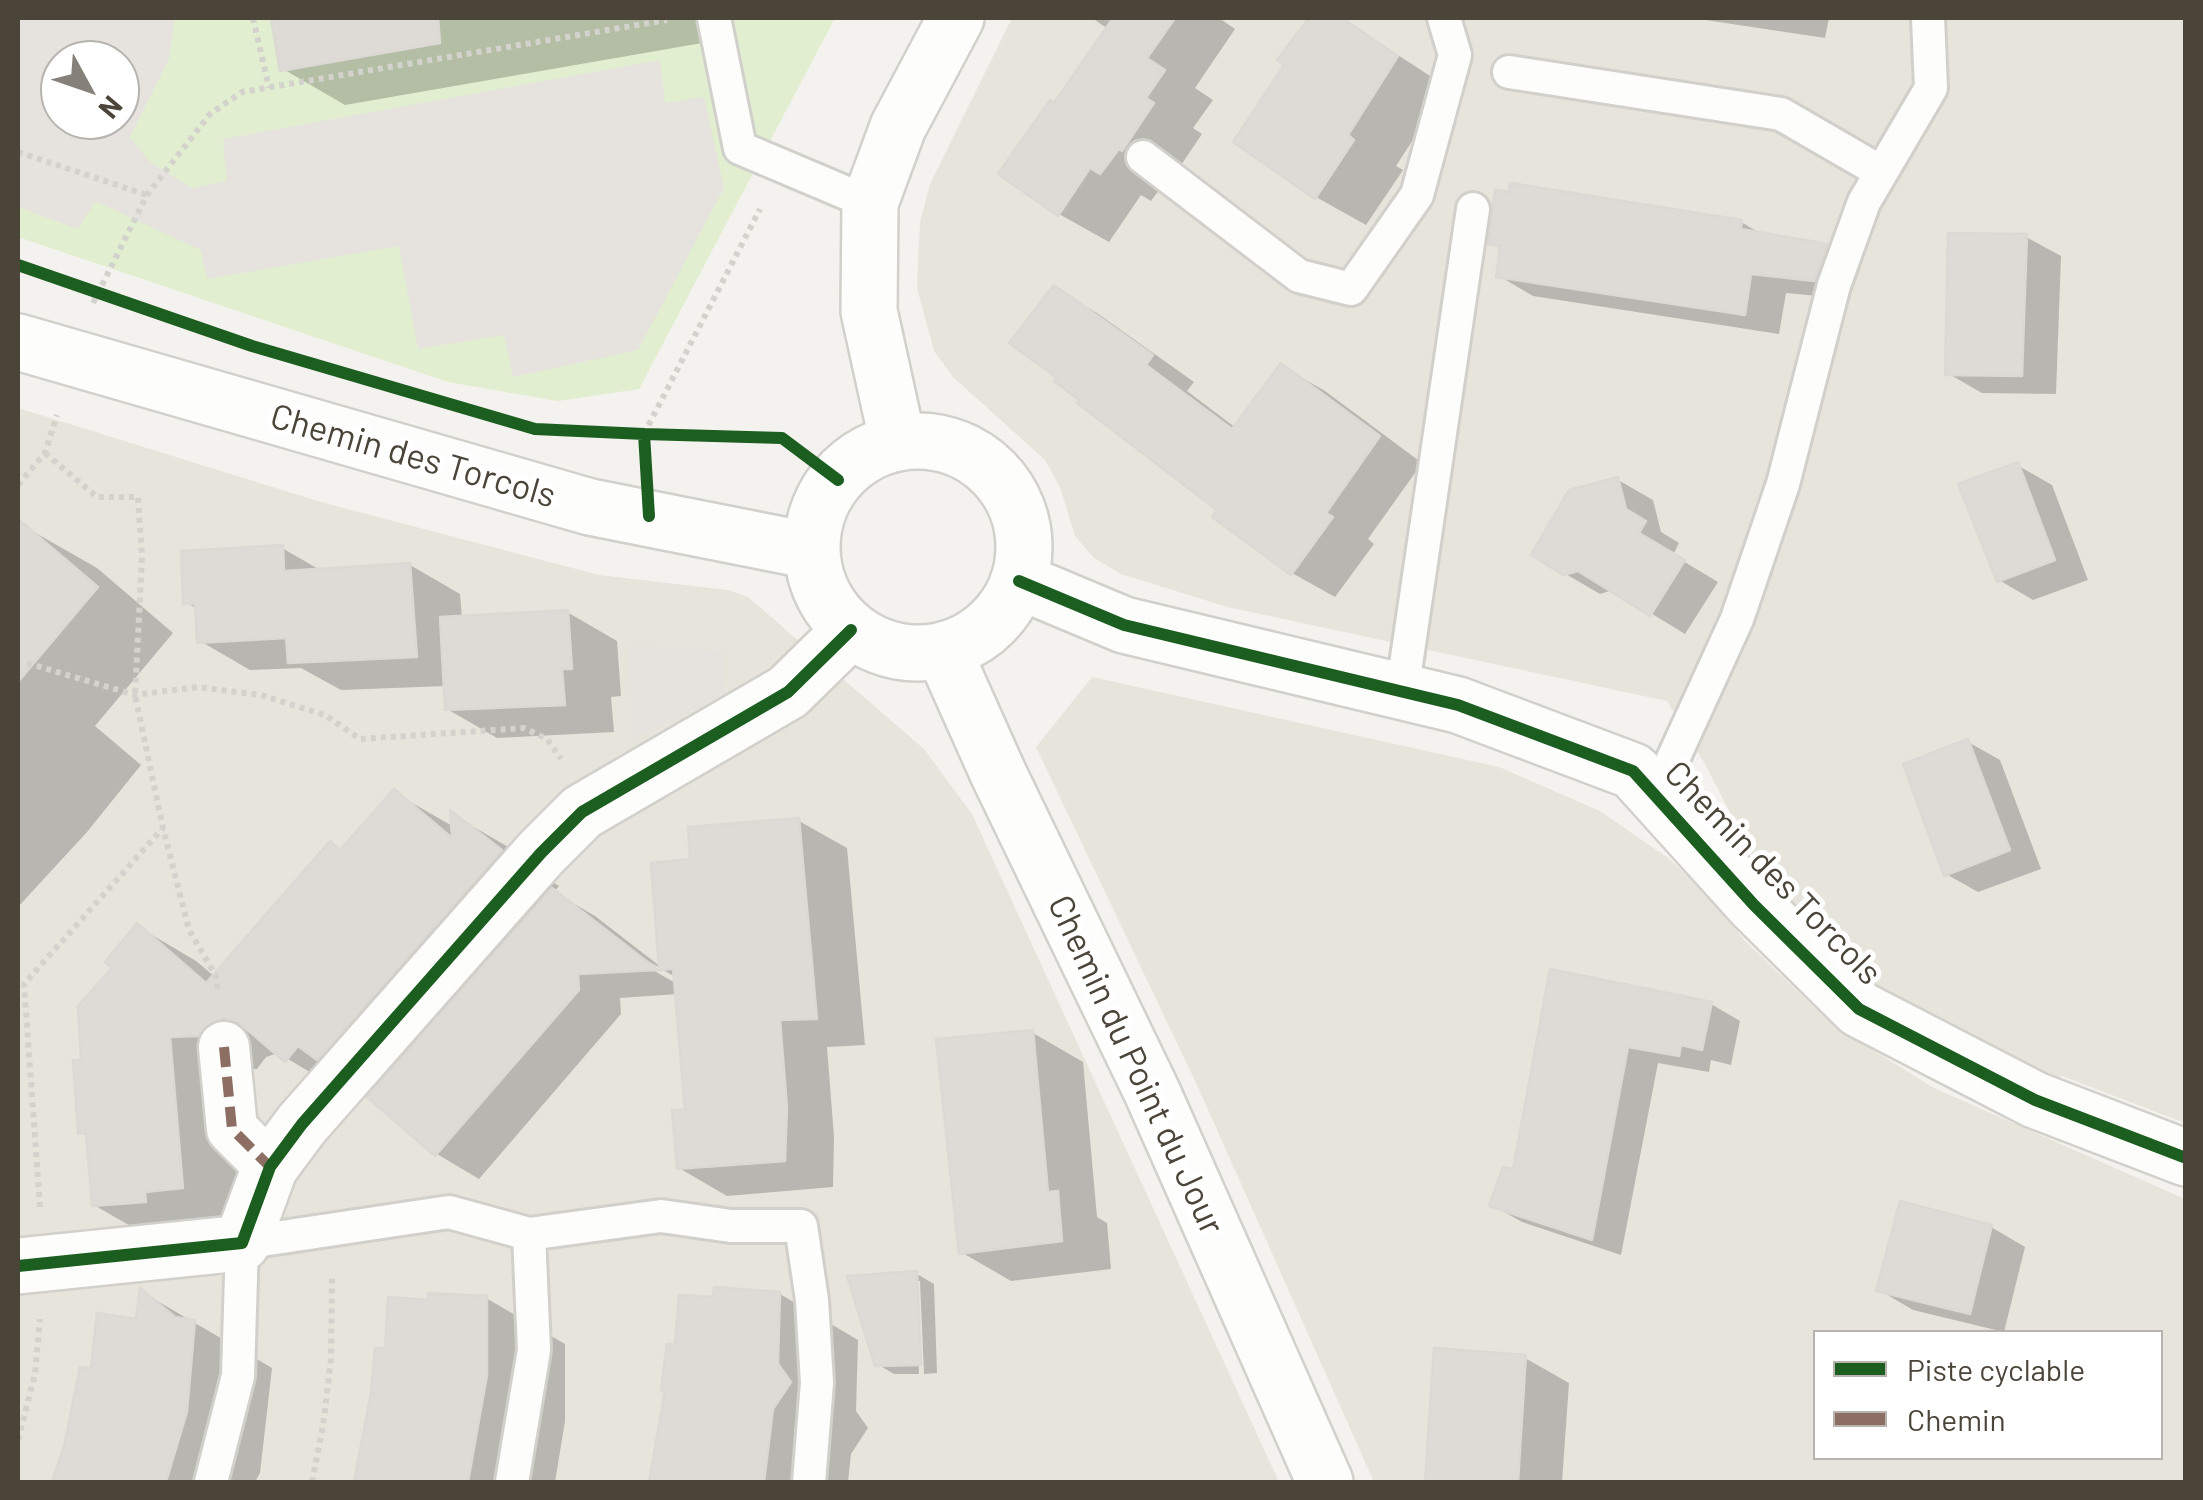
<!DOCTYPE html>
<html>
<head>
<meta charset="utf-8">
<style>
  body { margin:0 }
  #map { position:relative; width:2203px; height:1500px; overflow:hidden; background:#f4f2ee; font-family:Barlow,sans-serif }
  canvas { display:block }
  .frame { position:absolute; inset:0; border:20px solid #4b4439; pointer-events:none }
  .legend { position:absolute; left:1813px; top:1330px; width:350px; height:130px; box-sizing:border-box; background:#fff; border:2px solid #b7b4b0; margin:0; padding:12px 18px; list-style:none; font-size:30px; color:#4b4439 }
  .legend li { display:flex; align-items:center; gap:20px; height:50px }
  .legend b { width:50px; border:2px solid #b7b4b0 }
  .north { position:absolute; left:40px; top:40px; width:100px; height:100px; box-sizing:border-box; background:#fff; border:2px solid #b7b4b0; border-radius:50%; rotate:130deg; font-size:28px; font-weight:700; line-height:40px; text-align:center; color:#4b4439 }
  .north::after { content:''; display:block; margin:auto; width:35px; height:45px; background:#868178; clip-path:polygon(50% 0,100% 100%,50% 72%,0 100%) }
</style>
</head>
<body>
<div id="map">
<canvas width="2203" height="1500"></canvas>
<div class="frame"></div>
<ul class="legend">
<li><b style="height:12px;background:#1b5e20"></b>Piste cyclable</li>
<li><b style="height:12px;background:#8d6e63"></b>Chemin</li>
</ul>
<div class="north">N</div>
</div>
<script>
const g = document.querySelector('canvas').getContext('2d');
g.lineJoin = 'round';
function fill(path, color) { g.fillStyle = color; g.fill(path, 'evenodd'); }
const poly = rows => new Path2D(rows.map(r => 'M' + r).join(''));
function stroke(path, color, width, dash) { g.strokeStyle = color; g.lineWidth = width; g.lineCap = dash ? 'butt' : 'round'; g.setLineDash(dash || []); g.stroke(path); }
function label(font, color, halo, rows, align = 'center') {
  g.font = font + ' Barlow,sans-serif'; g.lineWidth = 10; g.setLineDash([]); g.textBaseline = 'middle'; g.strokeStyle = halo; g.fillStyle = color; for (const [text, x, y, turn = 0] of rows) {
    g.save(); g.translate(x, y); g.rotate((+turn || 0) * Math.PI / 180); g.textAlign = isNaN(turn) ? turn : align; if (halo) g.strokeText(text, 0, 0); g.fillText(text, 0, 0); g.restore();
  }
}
fill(poly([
  [1012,18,2185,18,2185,1123,2062,1076,2054,1080,1873,987,1777,903,1706,766,1667,701,1227,607,1121,574,1094,558,1075,536,1060,487,1045,460,953,377,934,351,917,288,920,222,930,184],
  [18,408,321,502,599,575,728,590,748,597,924,749,972,814,1279,1482,18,1482],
  [1092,677,1499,767,1600,811,1668,858,1705,891,1745,941,1833,1025,1934,1088,2185,1199,2185,1482,1374,1482,1197,1085,1036,747],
  [1816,1332,2160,1332,2160,1458,1816,1458]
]), '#e7e4dc');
fill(poly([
  [18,18,835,18,639,389,558,401,448,382,18,237],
  [60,60,120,60,120,120,60,120]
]), '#e1eecf');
fill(poly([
  [18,18,175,18,169,59,130,137,149,161,192,188,227,181,223,139,660,60,665,103,704,97,724,188,638,350,513,377,504,335,418,349,399,246,207,279,201,250,95,201,78,229,18,207],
  [60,60,120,60,120,120,60,120],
  [629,646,721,651,725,696,633,738]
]), '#e6e3df');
fill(poly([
  [273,18,727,18,731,38,345,105,283,69],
  [1092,18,1219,18,1235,29,1195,88,1213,100,1193,128,1202,134,1173,177,1170,175,1151,201,1141,195,1109,242,1059,214,1001,173,1108,29],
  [1312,18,1341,18,1447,87,1396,166,1403,170,1366,225,1316,197,1288,64,1281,60],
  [1692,18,1829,18,1825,38],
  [1741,222,1763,235,1827,246,1861,266,1849,299,1786,293,1779,334,1533,296,1499,276,1502,249,1491,243],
  [2026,237,2061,256,2056,394,1982,393,1947,373],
  [1054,288,1097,313,1194,382,1187,391,1236,428,1282,366,1325,391,1422,463,1368,539,1374,544,1335,597,1292,573,1221,510],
  [2017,465,2052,485,2088,580,2033,600,1999,580],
  [1618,480,1653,500,1661,532,1679,543,1673,555,1718,582,1685,634,1613,590,1600,594,1564,573],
  [20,524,97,568,173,633,95,726,141,765,87,832,18,907,18,527],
  [282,548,322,571,410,565,460,594,462,618,567,612,617,641,621,696,611,697,614,732,497,738,447,709,446,686,341,690,301,668,250,670,200,641,198,609,186,603],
  [1968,742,2000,760,2041,869,1978,892,1946,874],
  [395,793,454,827,453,815,510,848,509,857,559,886,554,892,595,916,661,967,693,861,799,821,847,848,865,1045,827,1047,834,1137,833,1187,727,1196,679,1168,688,1112,678,994,620,998,621,1014,479,1179,437,1154,371,1097,376,1091,357,1080,346,1094,278,1053,266,1057,257,1069,228,1070,241,1221,153,1239,94,1205,89,1137,80,1132,84,1062,116,967,137,926,196,961,215,977,343,852],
  [648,961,677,978,677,984,646,966],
  [1552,972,1711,1004,1740,1021,1731,1065,1711,1060,1709,1072,1658,1063,1621,1255,1522,1222,1492,1205,1515,1172],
  [1033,1033,1083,1062,1097,1217,1107,1223,1111,1269,1011,1281,961,1252],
  [1991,1227,2025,1247,2004,1332,1913,1310,1879,1290],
  [917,1274,934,1284,937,1373,924,1374,920,1281,915,1281,919,1374,894,1374,877,1364],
  [142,1292,272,1368,260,1473,255,1482,53,1482,93,1370,138,1322],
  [780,1294,858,1340,856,1411,868,1428,851,1454,848,1482,652,1482,677,1347,716,1300],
  [486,1298,565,1344,565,1421,555,1482,355,1482,373,1393,387,1351,430,1303],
  [1437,1351,1525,1358,1569,1383,1562,1482,1427,1482]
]), '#0003');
const building = poly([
  [271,18,438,18,440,43,280,71,271,18],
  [1113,18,1175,18,1147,58,1165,70,1146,98,1154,103,1122,151,1119,149,1100,174,1090,168,1058,216,998,174,1050,100,1054,103,1113,18],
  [1309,18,1342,18,1398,56,1348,135,1354,140,1315,199,1233,142,1284,65,1277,60,1309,18],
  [1510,183,1742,220,1741,229,1828,244,1814,281,1751,274,1745,315,1496,277,1500,246,1488,244,1495,190,1509,192,1510,183],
  [1948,233,2027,234,2022,376,1945,375,1948,233],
  [1054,285,1153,355,1146,365,1232,429,1281,363,1380,436,1326,513,1333,517,1291,575,1212,517,1217,510,1077,403,1079,400,1054,381,1057,378,1009,343,1054,285],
  [2018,462,2055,560,1997,582,1958,484,2018,462],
  [1618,477,1626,509,1646,521,1639,533,1685,560,1650,616,1578,571,1563,575,1531,555,1569,490,1618,477],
  [18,519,98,587,18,682,18,519],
  [283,545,284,571,410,563,417,657,288,663,286,638,197,643,195,604,183,604,181,551,283,545],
  [568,610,572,669,562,669,565,705,445,710,440,617,568,610],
  [1968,739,2010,850,1944,876,1903,764,1968,739],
  [394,789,452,838,450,810,502,850,317,1060,298,1046,285,1062,237,1021,222,1018,207,1024,198,1036,170,1037,183,1188,145,1192,146,1202,92,1206,86,1132,78,1134,73,1060,81,1060,78,1006,112,968,105,962,137,923,206,983,330,841,340,850,394,789],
  [799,818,817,1019,780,1020,787,1108,785,1161,677,1169,672,1110,685,1110,673,969,659,970,651,863,690,859,688,827,799,818],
  [552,888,658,970,578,974,579,990,435,1156,367,1097,552,888],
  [1550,969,1712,1002,1702,1050,1681,1045,1679,1056,1628,1047,1592,1240,1489,1206,1503,1167,1513,1169,1550,969],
  [1033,1030,1048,1192,1058,1191,1062,1241,959,1254,936,1039,1033,1030],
  [1900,1201,1992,1225,1970,1314,1876,1291,1900,1201],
  [917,1271,921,1365,875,1366,847,1276,917,1271],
  [714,1287,780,1292,778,1364,791,1382,773,1409,764,1482,649,1482,665,1391,661,1390,667,1344,675,1344,679,1295,713,1297,714,1287],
  [140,1288,175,1317,195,1320,187,1412,166,1482,52,1482,64,1447,80,1367,91,1368,97,1313,136,1319,140,1288],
  [428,1293,487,1296,487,1375,468,1482,354,1482,371,1393,375,1348,385,1348,388,1297,428,1300,428,1293],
  [1434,1348,1526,1355,1518,1482,1425,1482,1434,1348]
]);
fill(building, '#dedbd6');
stroke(building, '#dcd9d4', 2.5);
const service = poly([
  [714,18,740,148,870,203],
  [1509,72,1781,114,1881,172],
  [1143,157,1299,276,1351,289,1417,195,1455,55,1444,18],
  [1402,692,1473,209],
  [1656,796,1737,619,1783,484,1834,285,1864,202,1931,88,1928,18],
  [211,1482,238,1376,242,1243,449,1212,529,1234,661,1216,731,1226,801,1226,812,1300,817,1383,809,1482],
  [512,1482,534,1350,529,1234]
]);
const pedestrian = poly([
  [224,1047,232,1129,270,1167]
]);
const minor = poly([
  [18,342,590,507,812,551],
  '812 547a106 106 0 1 1 212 0a106 106 0 1 1-212 0Z',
  [898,443,869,311,870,203,898,127,956,18],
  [1019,581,1124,625,1458,705,1633,771,1754,905,1859,1009,2035,1100,2186,1158],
  [943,650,998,773,1152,1092,1325,1482],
  [18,1266,242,1243,270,1167,302,1124,541,853,582,812,788,692,851,630]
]);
stroke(service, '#d2d0cb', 38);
stroke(pedestrian, '#d2d0cb', 55);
stroke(minor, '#d2d0cb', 60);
stroke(poly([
  [253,18,269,88],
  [18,152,147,195],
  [93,303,147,195,210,114,242,92,667,20],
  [644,434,760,209],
  [45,453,97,497,138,497,142,557,135,695,163,828,189,930,216,976,218,993],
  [18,485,45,453,57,415],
  [27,663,135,695,197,687,261,695,325,715,360,739,524,728,547,739,561,759],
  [40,1207,24,984,163,828],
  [18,1440,35,1374,40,1319],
  [312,1482,323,1426,331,1359,332,1276]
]), '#d3d2cc', 6, [5, 5]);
stroke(service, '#fdfdfc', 32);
stroke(pedestrian, '#fdfdfc', 50);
stroke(minor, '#fdfdfc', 55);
stroke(poly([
  [224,1047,232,1129,270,1167]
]), '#8d6e63', 10, [20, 10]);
stroke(poly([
  [18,265,252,346,535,429,644,434,649,516],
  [644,434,782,438,838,480],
  [1019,581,1124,625,1458,705,1633,771,1754,905,1859,1009,2035,1100,2186,1158],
  [18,1266,242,1243,270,1167,302,1124,541,853,582,812,788,692,851,630]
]), '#1b5e20', 12);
label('35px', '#4b4439', '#fff', [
  ["Chemin des Torcols",413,456,16],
  ["Chemin des Torcols",1773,873,46],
  ["Chemin du Point du Jour",1136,1065,65]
]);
</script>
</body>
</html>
